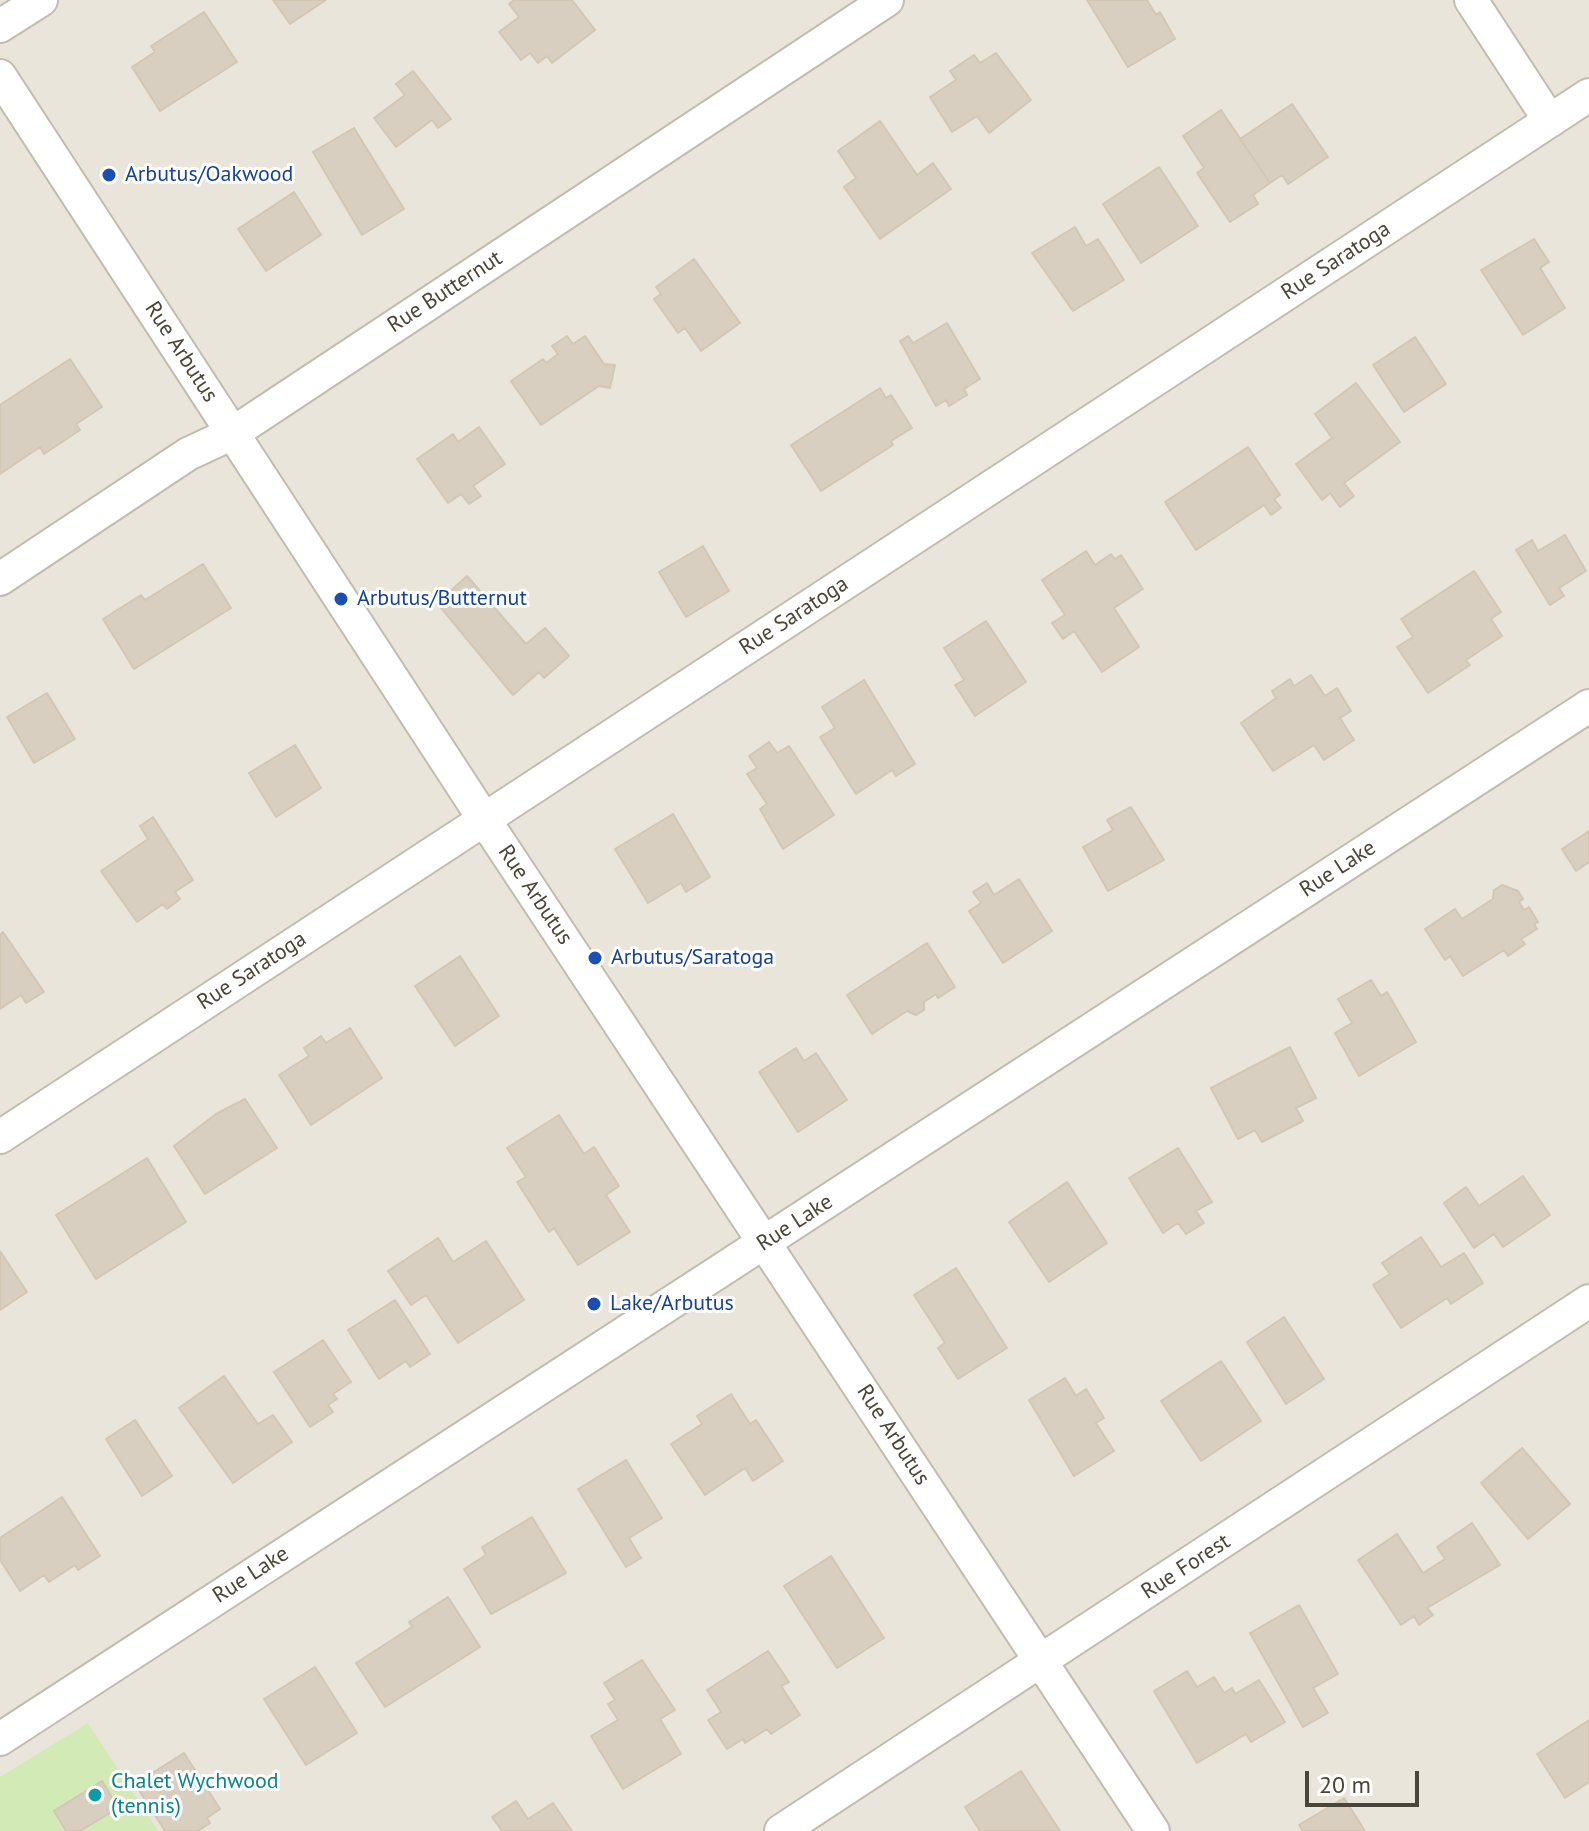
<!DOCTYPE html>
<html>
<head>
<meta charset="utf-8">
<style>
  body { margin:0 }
  #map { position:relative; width:1589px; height:1831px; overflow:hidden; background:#f6f3ec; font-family:"PT Sans",sans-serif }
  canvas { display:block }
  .scale { position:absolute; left:1305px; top:1771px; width:114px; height:36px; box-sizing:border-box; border:4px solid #4b4439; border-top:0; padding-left:10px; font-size:24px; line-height:28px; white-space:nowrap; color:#4b4439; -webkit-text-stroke:6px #fff; paint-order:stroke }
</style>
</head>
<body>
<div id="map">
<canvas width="1589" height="1831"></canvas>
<div class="scale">20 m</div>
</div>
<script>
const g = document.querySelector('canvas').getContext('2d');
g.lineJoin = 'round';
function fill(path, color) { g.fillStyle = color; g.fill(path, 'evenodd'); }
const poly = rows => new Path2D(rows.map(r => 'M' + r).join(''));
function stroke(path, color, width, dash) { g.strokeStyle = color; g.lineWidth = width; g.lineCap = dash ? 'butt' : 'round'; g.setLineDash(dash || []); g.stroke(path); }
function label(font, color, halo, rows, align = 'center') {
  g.font = font + ' "PT Sans",sans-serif'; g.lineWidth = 6; g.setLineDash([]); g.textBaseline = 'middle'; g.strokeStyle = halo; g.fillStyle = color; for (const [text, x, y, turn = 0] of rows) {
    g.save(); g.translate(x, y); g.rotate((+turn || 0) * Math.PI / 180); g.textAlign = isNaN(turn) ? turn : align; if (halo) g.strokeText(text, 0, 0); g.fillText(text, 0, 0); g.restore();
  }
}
fill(poly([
  [0,0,1589,0,1589,1831,0,1831]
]), '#eae5da');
fill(poly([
  [88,1723,158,1831,0,1831,0,1777]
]), '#d2eab5');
const building = poly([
  [273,0,326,0,290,24,273,0],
  [514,0,572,0,595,30,552,63,547,56,538,63,530,53,521,60,499,32,519,17,509,4,514,0],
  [1087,0,1147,0,1156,15,1160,12,1175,39,1128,67,1087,0],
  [204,12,237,62,160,111,132,67,155,52,151,46,204,12],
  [996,53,1031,100,989,133,977,116,952,132,930,97,956,80,950,71,974,55,980,63,996,53],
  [413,71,451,119,438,128,432,120,396,147,374,118,405,95,396,84,413,71],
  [1292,104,1328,157,1288,184,1282,175,1270,183,1240,139,1292,104],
  [1221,110,1270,183,1253,195,1258,204,1230,222,1197,173,1204,168,1183,136,1221,110],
  [880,121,917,175,933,163,951,189,880,239,844,187,856,178,838,151,880,121],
  [354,128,404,209,362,235,313,152,354,128],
  [1159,167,1198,226,1141,263,1103,204,1159,167],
  [294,192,321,235,266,271,238,229,294,192],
  [1075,227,1086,246,1098,239,1124,280,1073,311,1032,253,1075,227],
  [1534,239,1549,262,1540,268,1565,308,1523,335,1481,270,1534,239],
  [694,259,740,323,701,351,685,328,678,333,654,299,661,294,656,287,694,259],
  [947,323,980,379,964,389,967,395,949,406,946,400,936,406,900,341,908,336,913,343,947,323],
  [567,336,573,344,585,336,604,364,615,365,610,388,599,386,541,425,511,381,543,359,546,363,558,354,552,346,567,336],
  [1415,337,1446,384,1404,412,1373,365,1415,337],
  [70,359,102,407,76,424,80,430,44,454,40,447,0,474,0,405,70,359],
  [1356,383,1400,442,1344,483,1354,496,1340,507,1330,493,1322,500,1296,464,1332,438,1315,414,1356,383],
  [880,388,886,398,891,395,912,428,891,441,893,445,821,491,791,445,880,388],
  [479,427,505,464,473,486,481,496,469,504,461,494,448,503,417,459,453,434,458,442,479,427],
  [1248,447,1280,495,1274,499,1281,508,1271,515,1264,505,1196,550,1165,502,1248,447],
  [1565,535,1586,571,1559,588,1564,596,1550,605,1516,550,1532,540,1538,551,1565,535],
  [703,546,729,591,686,617,659,572,703,546],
  [1086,551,1095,565,1111,554,1115,559,1121,555,1143,589,1114,608,1139,647,1102,672,1074,631,1063,639,1052,623,1065,615,1042,580,1086,551],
  [203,564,231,608,134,669,103,619,141,595,145,600,203,564],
  [1474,571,1501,612,1491,619,1502,636,1466,660,1470,665,1428,693,1397,647,1413,637,1401,619,1474,571],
  [467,576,526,644,545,628,569,656,544,678,539,672,513,695,437,603,467,576],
  [986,621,1026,682,975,716,955,685,964,680,944,648,986,621],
  [1311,675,1325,696,1337,688,1351,711,1340,718,1354,740,1324,760,1314,745,1273,771,1241,723,1276,698,1272,691,1290,679,1294,686,1311,675],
  [864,680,915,764,896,776,892,770,856,794,820,737,835,728,822,707,864,680],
  [47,693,75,739,34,763,7,717,47,693],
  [769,742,777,753,789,746,834,815,783,849,760,809,767,804,747,774,757,768,749,756,769,742],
  [295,745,321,788,276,817,249,773,295,745],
  [1131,807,1164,860,1108,891,1083,847,1113,830,1107,820,1131,807],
  [673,814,710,877,686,892,681,883,648,903,615,849,673,814],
  [153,817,193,880,175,892,180,899,167,909,163,904,137,922,101,871,148,839,140,826,153,817],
  [1589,831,1589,862,1576,871,1562,849,1589,831],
  [1019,879,1052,931,1003,963,969,911,981,903,973,892,987,883,994,895,1019,879],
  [1502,885,1518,891,1523,899,1519,902,1524,910,1529,907,1538,922,1534,924,1537,929,1521,939,1525,944,1508,956,1504,950,1463,976,1450,956,1445,960,1425,929,1455,909,1462,919,1493,899,1494,890,1502,885],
  [3,932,44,992,26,1003,21,995,0,1009,0,935,3,932],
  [927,943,955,987,938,998,936,994,924,1002,924,1010,916,1015,907,1011,872,1034,847,995,927,943],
  [460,956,499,1016,455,1046,415,986,460,956],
  [1371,980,1381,996,1387,992,1416,1042,1359,1076,1335,1033,1352,1023,1338,999,1371,980],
  [350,1028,382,1078,311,1125,279,1075,309,1056,304,1048,321,1036,326,1043,350,1028],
  [1290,1047,1316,1098,1296,1108,1303,1121,1262,1142,1255,1130,1238,1139,1211,1088,1290,1047],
  [796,1048,804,1061,816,1053,847,1100,798,1132,759,1072,796,1048],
  [245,1099,277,1148,205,1194,174,1146,216,1114,245,1099],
  [559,1115,584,1154,594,1147,619,1186,606,1195,630,1232,578,1265,554,1228,549,1232,517,1182,526,1177,507,1148,559,1115],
  [1178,1148,1212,1202,1196,1211,1204,1223,1186,1234,1178,1223,1163,1233,1129,1178,1178,1148],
  [147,1158,186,1222,96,1279,56,1215,147,1158],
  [1523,1176,1550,1215,1503,1247,1494,1234,1474,1248,1444,1203,1466,1187,1479,1206,1523,1176],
  [1067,1182,1107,1243,1049,1282,1009,1222,1067,1182],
  [1421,1237,1441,1267,1464,1253,1483,1283,1451,1304,1447,1298,1401,1328,1373,1285,1390,1274,1382,1263,1421,1237],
  [438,1238,453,1262,486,1241,524,1300,458,1343,426,1295,411,1305,388,1271,438,1238],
  [0,1251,27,1292,0,1310,0,1251],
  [956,1268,1007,1348,958,1379,938,1348,945,1343,914,1295,956,1268],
  [395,1300,430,1354,410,1367,406,1361,379,1379,348,1330,395,1300],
  [1284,1317,1324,1379,1286,1404,1247,1342,1284,1317],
  [323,1340,351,1382,333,1394,337,1399,328,1405,333,1412,310,1427,274,1372,323,1340],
  [1221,1361,1261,1421,1201,1461,1161,1401,1221,1361],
  [224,1376,258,1424,273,1415,292,1442,233,1483,179,1408,224,1376],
  [1065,1378,1076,1396,1086,1389,1104,1418,1096,1423,1114,1451,1074,1476,1029,1400,1065,1378],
  [731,1394,750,1424,756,1420,783,1461,753,1481,745,1468,705,1495,671,1444,702,1424,697,1416,731,1394],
  [135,1420,172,1476,142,1496,106,1439,135,1420],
  [1522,1448,1570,1504,1528,1539,1481,1483,1522,1448],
  [626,1460,662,1518,629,1538,641,1558,626,1567,578,1489,626,1460],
  [62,1497,100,1556,78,1570,75,1565,49,1582,44,1575,20,1591,0,1560,0,1538,62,1497],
  [532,1517,566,1573,491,1614,464,1569,486,1555,482,1547,532,1517],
  [1472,1523,1500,1565,1427,1608,1433,1615,1419,1625,1414,1616,1401,1625,1358,1560,1397,1534,1423,1573,1445,1559,1437,1547,1472,1523],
  [831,1556,884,1638,837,1668,784,1586,831,1556],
  [448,1597,480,1647,385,1707,356,1663,412,1627,409,1622,448,1597],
  [1299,1605,1338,1674,1313,1688,1328,1713,1303,1727,1250,1633,1299,1605],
  [768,1651,789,1682,781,1686,800,1715,771,1734,767,1729,745,1743,743,1739,727,1749,708,1720,721,1712,707,1690,768,1651],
  [642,1660,675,1710,660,1719,681,1754,623,1789,591,1736,618,1720,608,1704,615,1700,604,1683,642,1660],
  [315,1667,357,1733,306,1765,264,1699,315,1667],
  [1187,1671,1197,1687,1214,1677,1224,1693,1232,1688,1235,1694,1259,1680,1285,1722,1251,1742,1246,1734,1197,1763,1154,1691,1187,1671],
  [1589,1720,1589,1782,1565,1798,1537,1754,1589,1720],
  [184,1753,220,1809,207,1818,210,1823,198,1831,165,1831,135,1784,184,1753],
  [1021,1771,1060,1831,980,1831,965,1807,1021,1771],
  [102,1781,118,1808,80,1831,66,1831,54,1811,102,1781],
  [1344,1798,1365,1831,1303,1831,1299,1825,1344,1798],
  [516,1801,528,1819,553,1803,572,1831,502,1831,492,1817,516,1801]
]);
fill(building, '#d8cfc1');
stroke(building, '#d3c7b4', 2);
const minor = poly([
  [1471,0,1550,121],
  [0,26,41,0],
  [0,76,484,819,1153,1831],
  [0,579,188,454,233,433,887,0],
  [0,1137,1589,95],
  [0,1739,1589,706],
  [781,1831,1589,1301]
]);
stroke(minor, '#c2bbae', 36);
stroke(minor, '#fff', 32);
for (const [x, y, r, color] of [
  [109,175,8,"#1a4fb4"],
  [341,599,8,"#1a4fb4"],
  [595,958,8,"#1a4fb4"],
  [594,1304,8,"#1a4fb4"],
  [95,1795,8,"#0f9aa8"]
]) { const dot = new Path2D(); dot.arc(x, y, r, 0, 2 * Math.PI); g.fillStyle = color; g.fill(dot); stroke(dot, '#fff', 3); }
label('22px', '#164399', '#fff', [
  ["Arbutus/Oakwood",125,175],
  ["Arbutus/Butternut",357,599],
  ["Arbutus/Saratoga",611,958],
  ["Lake/Arbutus",610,1304]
], 'left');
label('22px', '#4b4439', '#fff', [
  ["Rue Saratoga",1336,261,-33],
  ["Rue Butternut",445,292,-33],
  ["Rue Arbutus",181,352,57],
  ["Rue Saratoga",794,616,-33],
  ["Rue Lake",1338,869,-33],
  ["Rue Arbutus",535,895,56],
  ["Rue Saratoga",252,971,-33],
  ["Rue Lake",795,1223,-33],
  ["Rue Arbutus",893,1435,57],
  ["Rue Forest",1186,1567,-33],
  ["Rue Lake",251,1575,-33]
]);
label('22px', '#0d838f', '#fff', [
  ["Chalet Wychwood",111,1782],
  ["(tennis)",111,1807]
], 'left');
</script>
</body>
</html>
